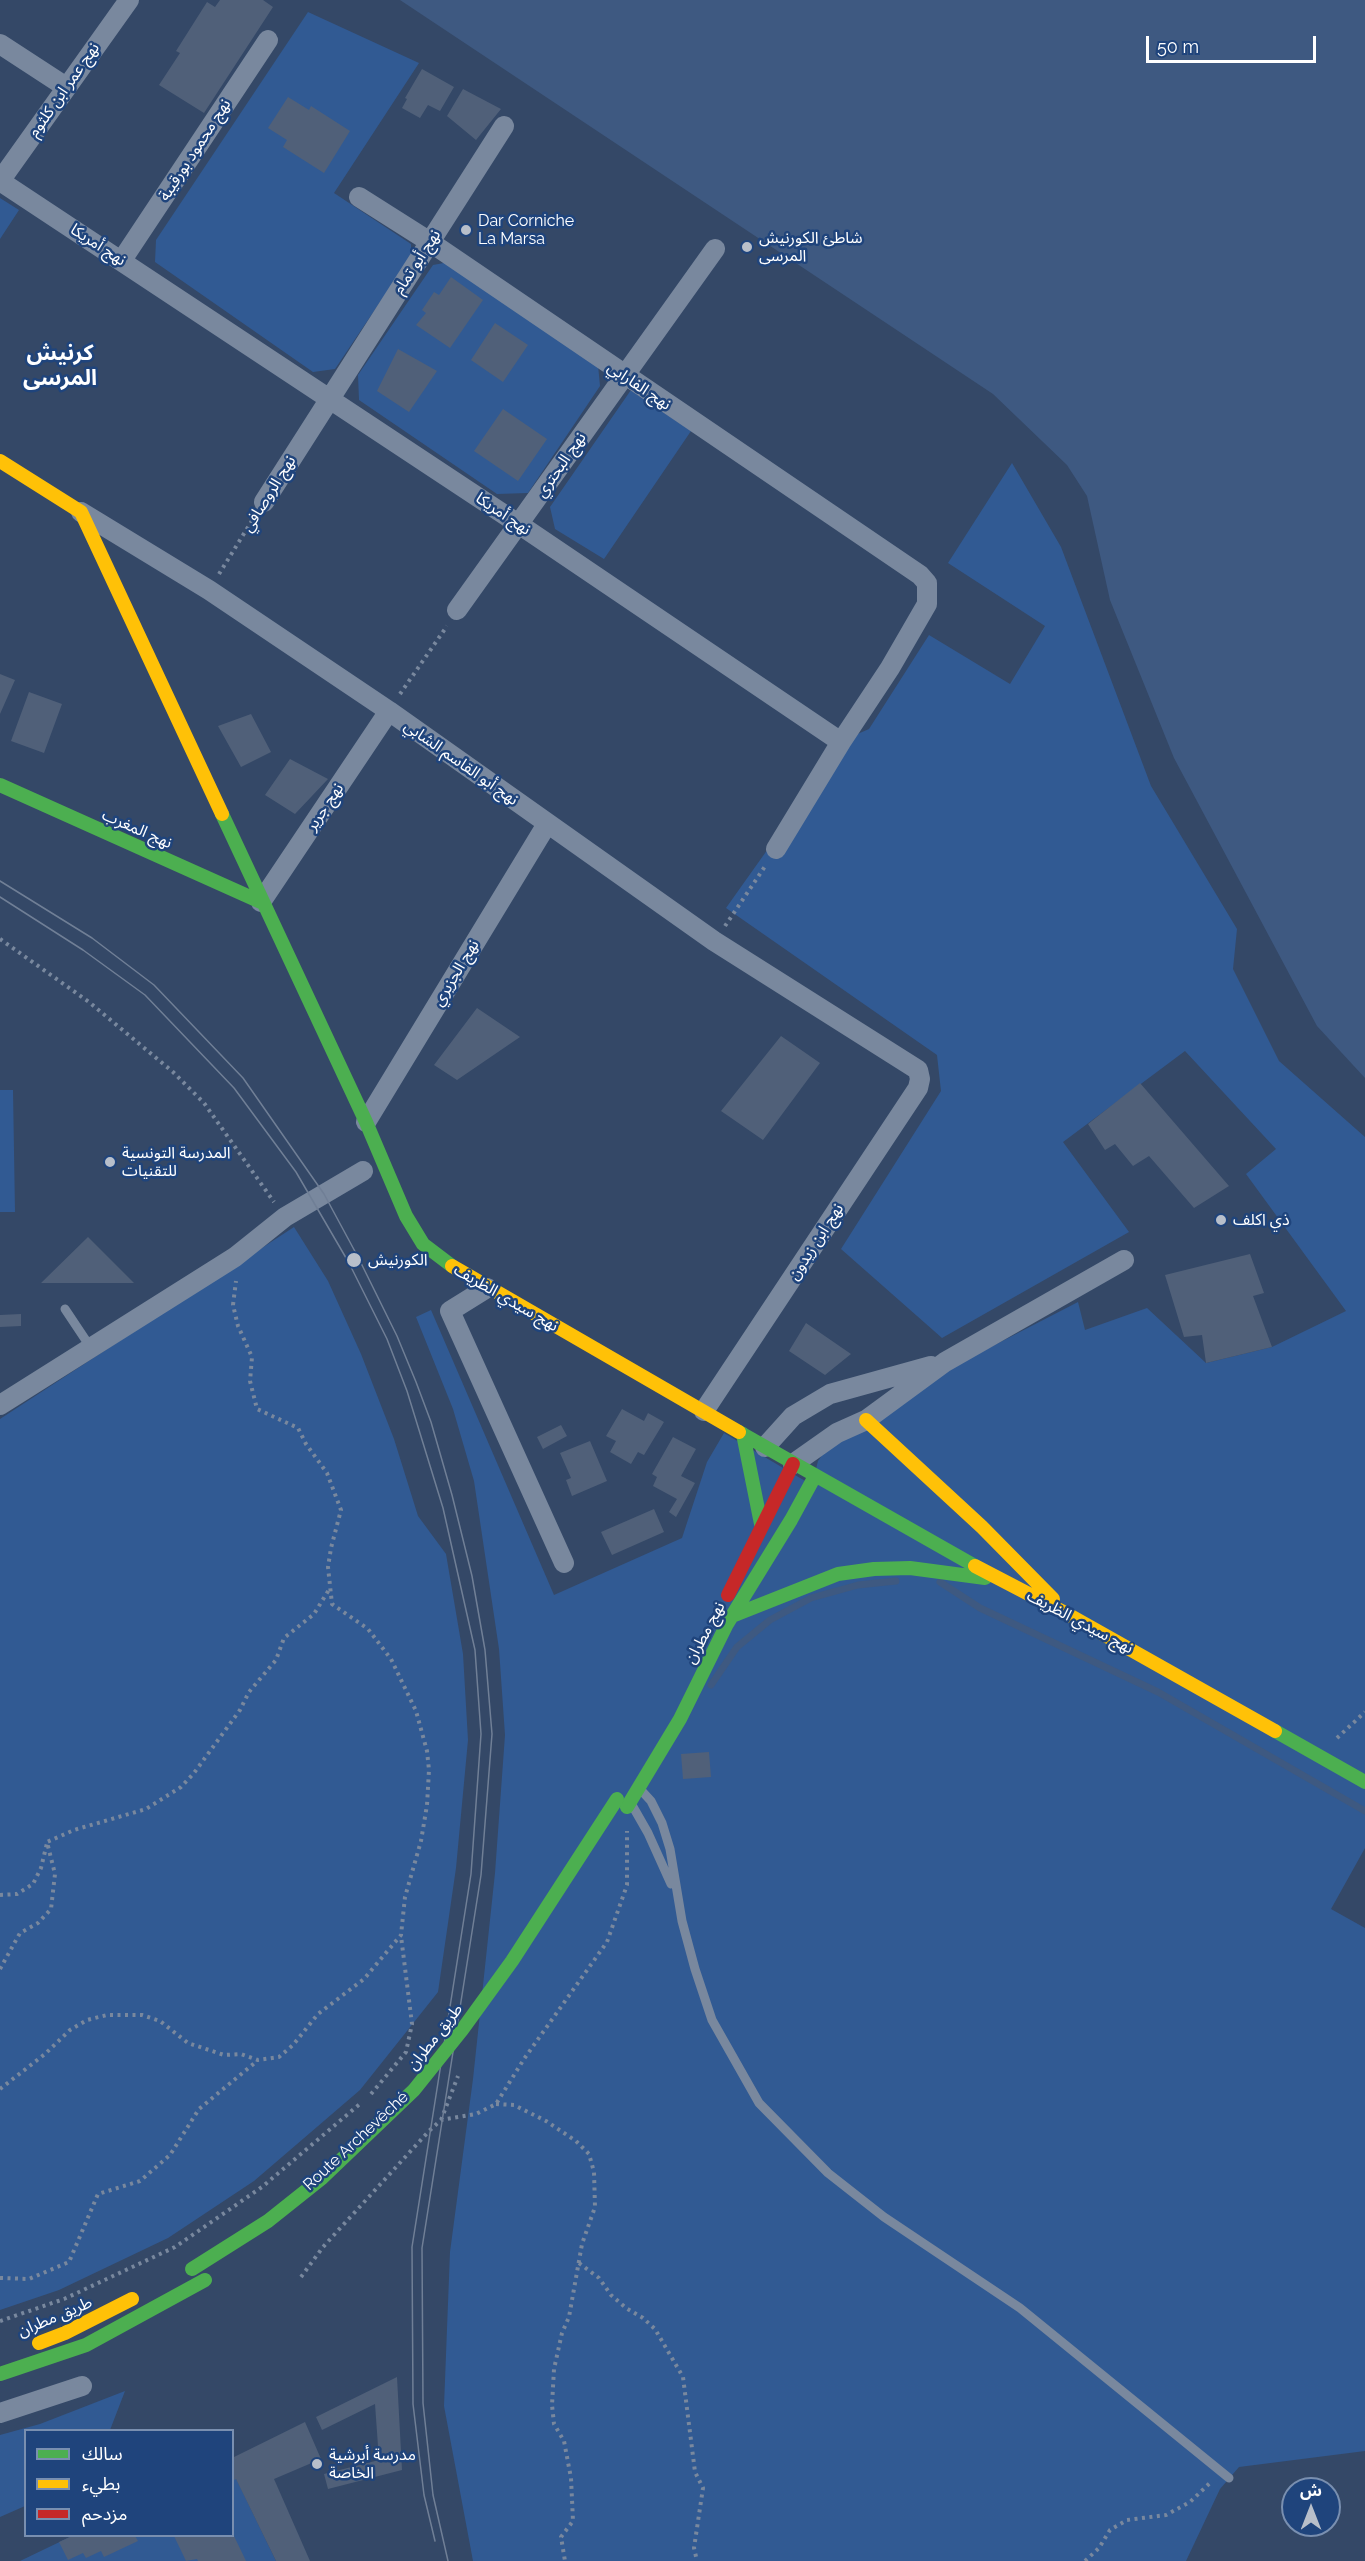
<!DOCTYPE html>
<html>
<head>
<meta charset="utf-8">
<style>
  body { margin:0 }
  #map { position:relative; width:1365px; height:2561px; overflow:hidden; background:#344867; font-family:Raleway,"Noto Sans Arabic",sans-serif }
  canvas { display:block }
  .legend { position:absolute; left:24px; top:2429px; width:210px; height:108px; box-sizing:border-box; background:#1f447c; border:2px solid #798fb0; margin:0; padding:8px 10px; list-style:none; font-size:18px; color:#fff }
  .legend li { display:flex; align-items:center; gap:12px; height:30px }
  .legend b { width:30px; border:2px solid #798fb0 }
  .north { position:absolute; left:1281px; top:2477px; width:60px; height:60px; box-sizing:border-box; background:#1f447c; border:2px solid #798fb0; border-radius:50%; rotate:0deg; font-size:16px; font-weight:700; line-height:24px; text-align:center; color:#fff }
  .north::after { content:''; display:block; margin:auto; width:21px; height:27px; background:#b8bfca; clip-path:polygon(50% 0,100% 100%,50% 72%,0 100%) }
  .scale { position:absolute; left:1146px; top:36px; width:170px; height:27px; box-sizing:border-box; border:3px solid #fff; border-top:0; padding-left:8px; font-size:18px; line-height:21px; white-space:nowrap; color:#fff; -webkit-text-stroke:4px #1f447c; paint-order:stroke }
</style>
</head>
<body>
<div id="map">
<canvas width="1365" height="2561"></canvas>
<ul class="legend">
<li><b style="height:8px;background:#4caf50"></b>سالك</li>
<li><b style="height:8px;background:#ffc107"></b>بطيء</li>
<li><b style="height:8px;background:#c62828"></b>مزدحم</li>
</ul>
<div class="north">ش</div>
<div class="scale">50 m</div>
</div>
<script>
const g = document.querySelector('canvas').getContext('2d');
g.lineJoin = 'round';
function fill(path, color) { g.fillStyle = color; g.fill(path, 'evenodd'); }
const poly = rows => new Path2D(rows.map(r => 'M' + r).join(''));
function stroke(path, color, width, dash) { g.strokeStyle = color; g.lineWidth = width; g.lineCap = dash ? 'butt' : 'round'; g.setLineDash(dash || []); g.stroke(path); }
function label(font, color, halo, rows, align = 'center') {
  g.font = font + ' Raleway,"Noto Sans Arabic",sans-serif'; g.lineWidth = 5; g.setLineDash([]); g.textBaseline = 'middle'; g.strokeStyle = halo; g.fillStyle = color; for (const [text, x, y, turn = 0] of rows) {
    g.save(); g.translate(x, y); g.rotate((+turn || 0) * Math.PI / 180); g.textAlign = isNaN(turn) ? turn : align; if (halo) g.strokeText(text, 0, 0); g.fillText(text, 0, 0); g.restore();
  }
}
fill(poly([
  [308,12,419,63,334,193,411,244,411,256,335,369,313,372,155,262,156,240],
  [0,198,19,210,0,239],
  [449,262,598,365,600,386,528,493,497,494,359,400,358,375,433,265],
  [631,390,691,431,604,559,555,529,550,507],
  [1012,463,1061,547,1151,786,1237,929,1233,969,1279,1061,1365,1137,1365,1848,1331,1909,1365,1928,1365,2451,1239,2467,1220,2489,1186,2561,473,2561,444,2406,450,2252,473,2079,495,1873,505,1735,499,1649,474,1481,453,1409,416,1317,431,1310,554,1595,682,1538,707,1462,724,1433,812,1485,818,1461,831,1442,952,1367,1078,1302,1085,1330,1147,1308,1206,1363,1272,1347,1346,1311,1246,1174,1276,1149,1185,1051,1063,1142,1129,1232,942,1338,841,1249,941,1091,937,1055,726,908,846,739,869,729,929,635,1010,684,1045,626,948,563],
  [0,1090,13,1090,15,1212,0,1212],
  [294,1227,328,1281,361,1354,394,1439,418,1516,446,1554,463,1654,468,1740,456,1868,438,1992,360,2090,254,2181,168,2238,59,2290,0,2310,0,1419],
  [125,2391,110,2430,26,2430,25,2506,0,2517,0,2435,40,2424],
  [233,2472,276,2561,20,2561,72,2536,232,2536]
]), '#315a93');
fill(poly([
  [400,0,1365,0,1365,1078,1317,1026,1174,758,1110,600,1087,496,1067,465,993,394]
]), '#3e5981');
stroke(poly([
  [940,1582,980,1608,1158,1692,1365,1811],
  [711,1685,737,1647,770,1620,811,1598,858,1585,896,1581]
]), '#3e5981', 7);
fill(poly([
  [220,0,263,0,273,7,204,113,159,85,180,53,176,51,207,2,215,7],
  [422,69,454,87,440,111,428,105,420,118,402,108,407,99,405,98],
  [463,89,501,109,476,140,447,116],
  [288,97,309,110,311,106,350,131,324,173,283,147,287,140,268,128],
  [451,277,483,300,450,348,416,325,426,313,422,310,434,292,439,295],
  [495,323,528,345,503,382,471,360],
  [398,349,437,371,409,412,377,391],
  [503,409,547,439,518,481,474,451],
  [0,674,15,680,0,714],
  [29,692,62,704,44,753,11,741],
  [251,714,271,752,241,767,218,726],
  [290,759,328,779,295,814,265,795],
  [477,1008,520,1037,457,1080,434,1065],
  [781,1036,820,1063,763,1140,721,1111],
  [1140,1083,1229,1186,1194,1208,1149,1156,1133,1166,1115,1144,1105,1150,1088,1124],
  [88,1237,134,1283,41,1283],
  [1250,1254,1264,1293,1253,1296,1272,1347,1206,1363,1202,1335,1184,1337,1165,1275],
  [21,1314,21,1326,0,1327,0,1315],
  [806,1323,851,1354,825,1375,789,1351],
  [622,1409,644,1421,648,1413,664,1422,644,1455,638,1452,631,1464,610,1452,616,1441,606,1436],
  [561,1425,567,1436,543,1449,537,1437],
  [673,1437,696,1449,681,1476,695,1483,676,1517,669,1512,677,1499,653,1486,657,1477,652,1474],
  [590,1441,607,1481,572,1496,566,1480,571,1478,560,1453],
  [654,1509,664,1532,612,1555,601,1532],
  [709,1752,711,1777,683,1779,681,1754],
  [397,2377,402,2470,328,2489,324,2474,379,2460,375,2404,322,2430,316,2417],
  [305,2422,321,2459,274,2479,310,2561,276,2561,236,2479,232,2481,232,2458],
  [72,2536,135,2536,138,2541,104,2557,101,2551,86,2558,83,2553,68,2560,59,2542],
  [174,2536,234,2536,246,2561,198,2561,197,2559,186,2561]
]), '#506079');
stroke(poly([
  [219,574,253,519],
  [400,694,447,626],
  [725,926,766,865],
  [0,939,89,1002,173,1072,204,1103,274,1202],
  [1337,1738,1365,1712],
  [0,1895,17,1894,33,1884,41,1868,47,1843],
  [0,1969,20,1933,38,1923,51,1909,55,1874,47,1842,74,1830,146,1809,181,1787,194,1773,240,1710,249,1692,276,1660,284,1638,314,1614,330,1588],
  [0,2089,45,2054,70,2030,87,2020,107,2015,142,2015,160,2021,188,2043,224,2055,241,2054,258,2060,279,2057,293,2045,318,2014,364,1979,401,1935,405,1897,421,1841,427,1805,429,1770,427,1751,416,1711,391,1659,368,1629,332,1604,328,1567,331,1548,341,1510,327,1473,306,1444,298,1428,257,1409,250,1381,252,1357,238,1326,233,1305,236,1281],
  [371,2094,406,2052,412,2024,401,1936],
  [496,2104,514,2105,546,2121,576,2141,589,2154,594,2172,595,2207,582,2244,569,2317,562,2333,554,2369,552,2405,554,2424,564,2441,571,2478,573,2521,561,2537,565,2561],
  [441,2120,458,2076],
  [579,2263,599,2278,611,2295,626,2308,643,2318,655,2329,683,2377,695,2472,703,2488,694,2548,697,2561],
  [301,2277,323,2247,429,2131,441,2120,476,2114,496,2104,524,2059,607,1942,627,1885,627,1831],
  [0,2278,29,2279,69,2262,98,2194,140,2181,170,2155,199,2109,257,2061],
  [0,2321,64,2299,175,2247,262,2187,361,2103],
  [1085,2561,1099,2548,1110,2530,1127,2520,1166,2515,1190,2502,1211,2482]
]), '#79889e', 4, [3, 4.5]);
stroke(poly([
  [65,1309,91,1348],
  [640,1789,651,1801,662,1823,670,1849,682,1921,695,1969,712,2020,759,2103,828,2173,884,2217,1020,2308,1229,2478],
  [632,1805,648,1833,671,1884]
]), '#79889e', 9);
stroke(poly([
  [0,44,66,87],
  [0,181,520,525,841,742,890,668,927,604,927,583,920,575,430,242,359,197],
  [0,181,129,0],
  [122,260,268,40],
  [264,502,504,126],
  [81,512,209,590,389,711,714,941,918,1070,920,1079,918,1088,704,1411],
  [457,610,715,249],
  [776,849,841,742],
  [261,902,389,711],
  [366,1122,547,824],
  [487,1288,450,1311,564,1563],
  [0,1405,235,1257,285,1217,363,1171],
  [765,1447,793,1416,830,1394,931,1366],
  [793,1464,837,1433,866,1420,945,1362,1124,1260],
  [0,2413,82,2386]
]), '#79889e', 20);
stroke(poly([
  [0,785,261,902],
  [222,814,366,1122,406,1216,423,1244,452,1266],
  [739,1432,975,1566],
  [743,1434,761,1524],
  [732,1616,838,1574,874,1569,910,1568,985,1578],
  [1275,1731,1365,1782],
  [627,1807,680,1719,727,1624,791,1520,815,1476],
  [0,2374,86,2345,205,2280]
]), '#4caf50', 14);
stroke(poly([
  [0,461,81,512,222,814],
  [452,1266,739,1432],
  [866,1420,982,1527,1053,1599],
  [975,1566,1069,1615,1275,1731],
  [39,2343,65,2333,132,2299]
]), '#ffc107', 14);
stroke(poly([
  [728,1595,793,1464]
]), '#c62828', 14);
stroke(poly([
  [0,881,92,938,154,985,243,1078,324,1194,358,1257,397,1336,416,1382,431,1422,452,1495,472,1576,485,1650,492,1734,481,1875,422,2248,423,2403,433,2495,448,2561],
  [0,897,83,950,145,995,234,1088,296,1172,349,1263,387,1339,407,1391,443,1508,475,1650,481,1734,471,1874,412,2247,413,2404,424,2495,435,2541]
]), '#707f96', 1.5);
stroke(poly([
  [192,2269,268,2221,322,2178,414,2090,462,2030,512,1961,617,1799]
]), '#4caf50', 14);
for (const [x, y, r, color] of [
  [466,230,6,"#b8bfca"],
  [747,247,6,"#b8bfca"],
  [110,1162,6,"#b8bfca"],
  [1221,1220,6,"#b8bfca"],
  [354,1260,8,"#b8bfca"],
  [317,2464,6,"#b8bfca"]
]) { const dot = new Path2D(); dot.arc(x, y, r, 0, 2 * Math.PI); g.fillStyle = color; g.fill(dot); stroke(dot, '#1f447c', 2); }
label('16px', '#fff', '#1f447c', [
  ["نهج عمر ابن كلثوم",64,90,-55],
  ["نهج محمود بورقيبة",195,150,-57],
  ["نهج أمريكا",98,245,33],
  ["نهج أبو تمام",417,262,-57],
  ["نهج الفارابي",639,386,34],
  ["نهج البحتري",561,465,-55],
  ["نهج الروصافي",269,494,-58],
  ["نهج أمريكا",503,514,34],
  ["نهج أبو القاسم الشابي",461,763,35],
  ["نهج جرير",325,807,-56],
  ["نهج المغرب",137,829,24],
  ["نهج الجزيري",456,973,-59],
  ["نهج ابن زيدون",816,1242,-57],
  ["نهج سيدي الظريف",506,1298,30],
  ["نهج سيدي الظريف",1080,1622,28],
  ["نهج مطران",705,1633,-62],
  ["طريق مطران",435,2037,-52],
  ["Route Archevêché",356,2141,-43],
  ["طريق مطران",55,2317,-23]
]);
label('16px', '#fff', '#1f447c', [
  ["Dar Corniche",478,221],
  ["La Marsa",478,239],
  ["شاطئ الكورنيش",759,238],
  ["المرسى",759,256],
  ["المدرسة التونسية",122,1153],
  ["للتقنيات",122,1171],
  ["ذي اكلف",1233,1220],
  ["الكورنيش",368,1260],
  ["مدرسة أبرشية",329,2455],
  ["الخاصة",329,2473]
], 'left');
label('bold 22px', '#fff', '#1f447c', [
  ["كرنيش",60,353],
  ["المرسى",60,378]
]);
</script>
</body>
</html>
